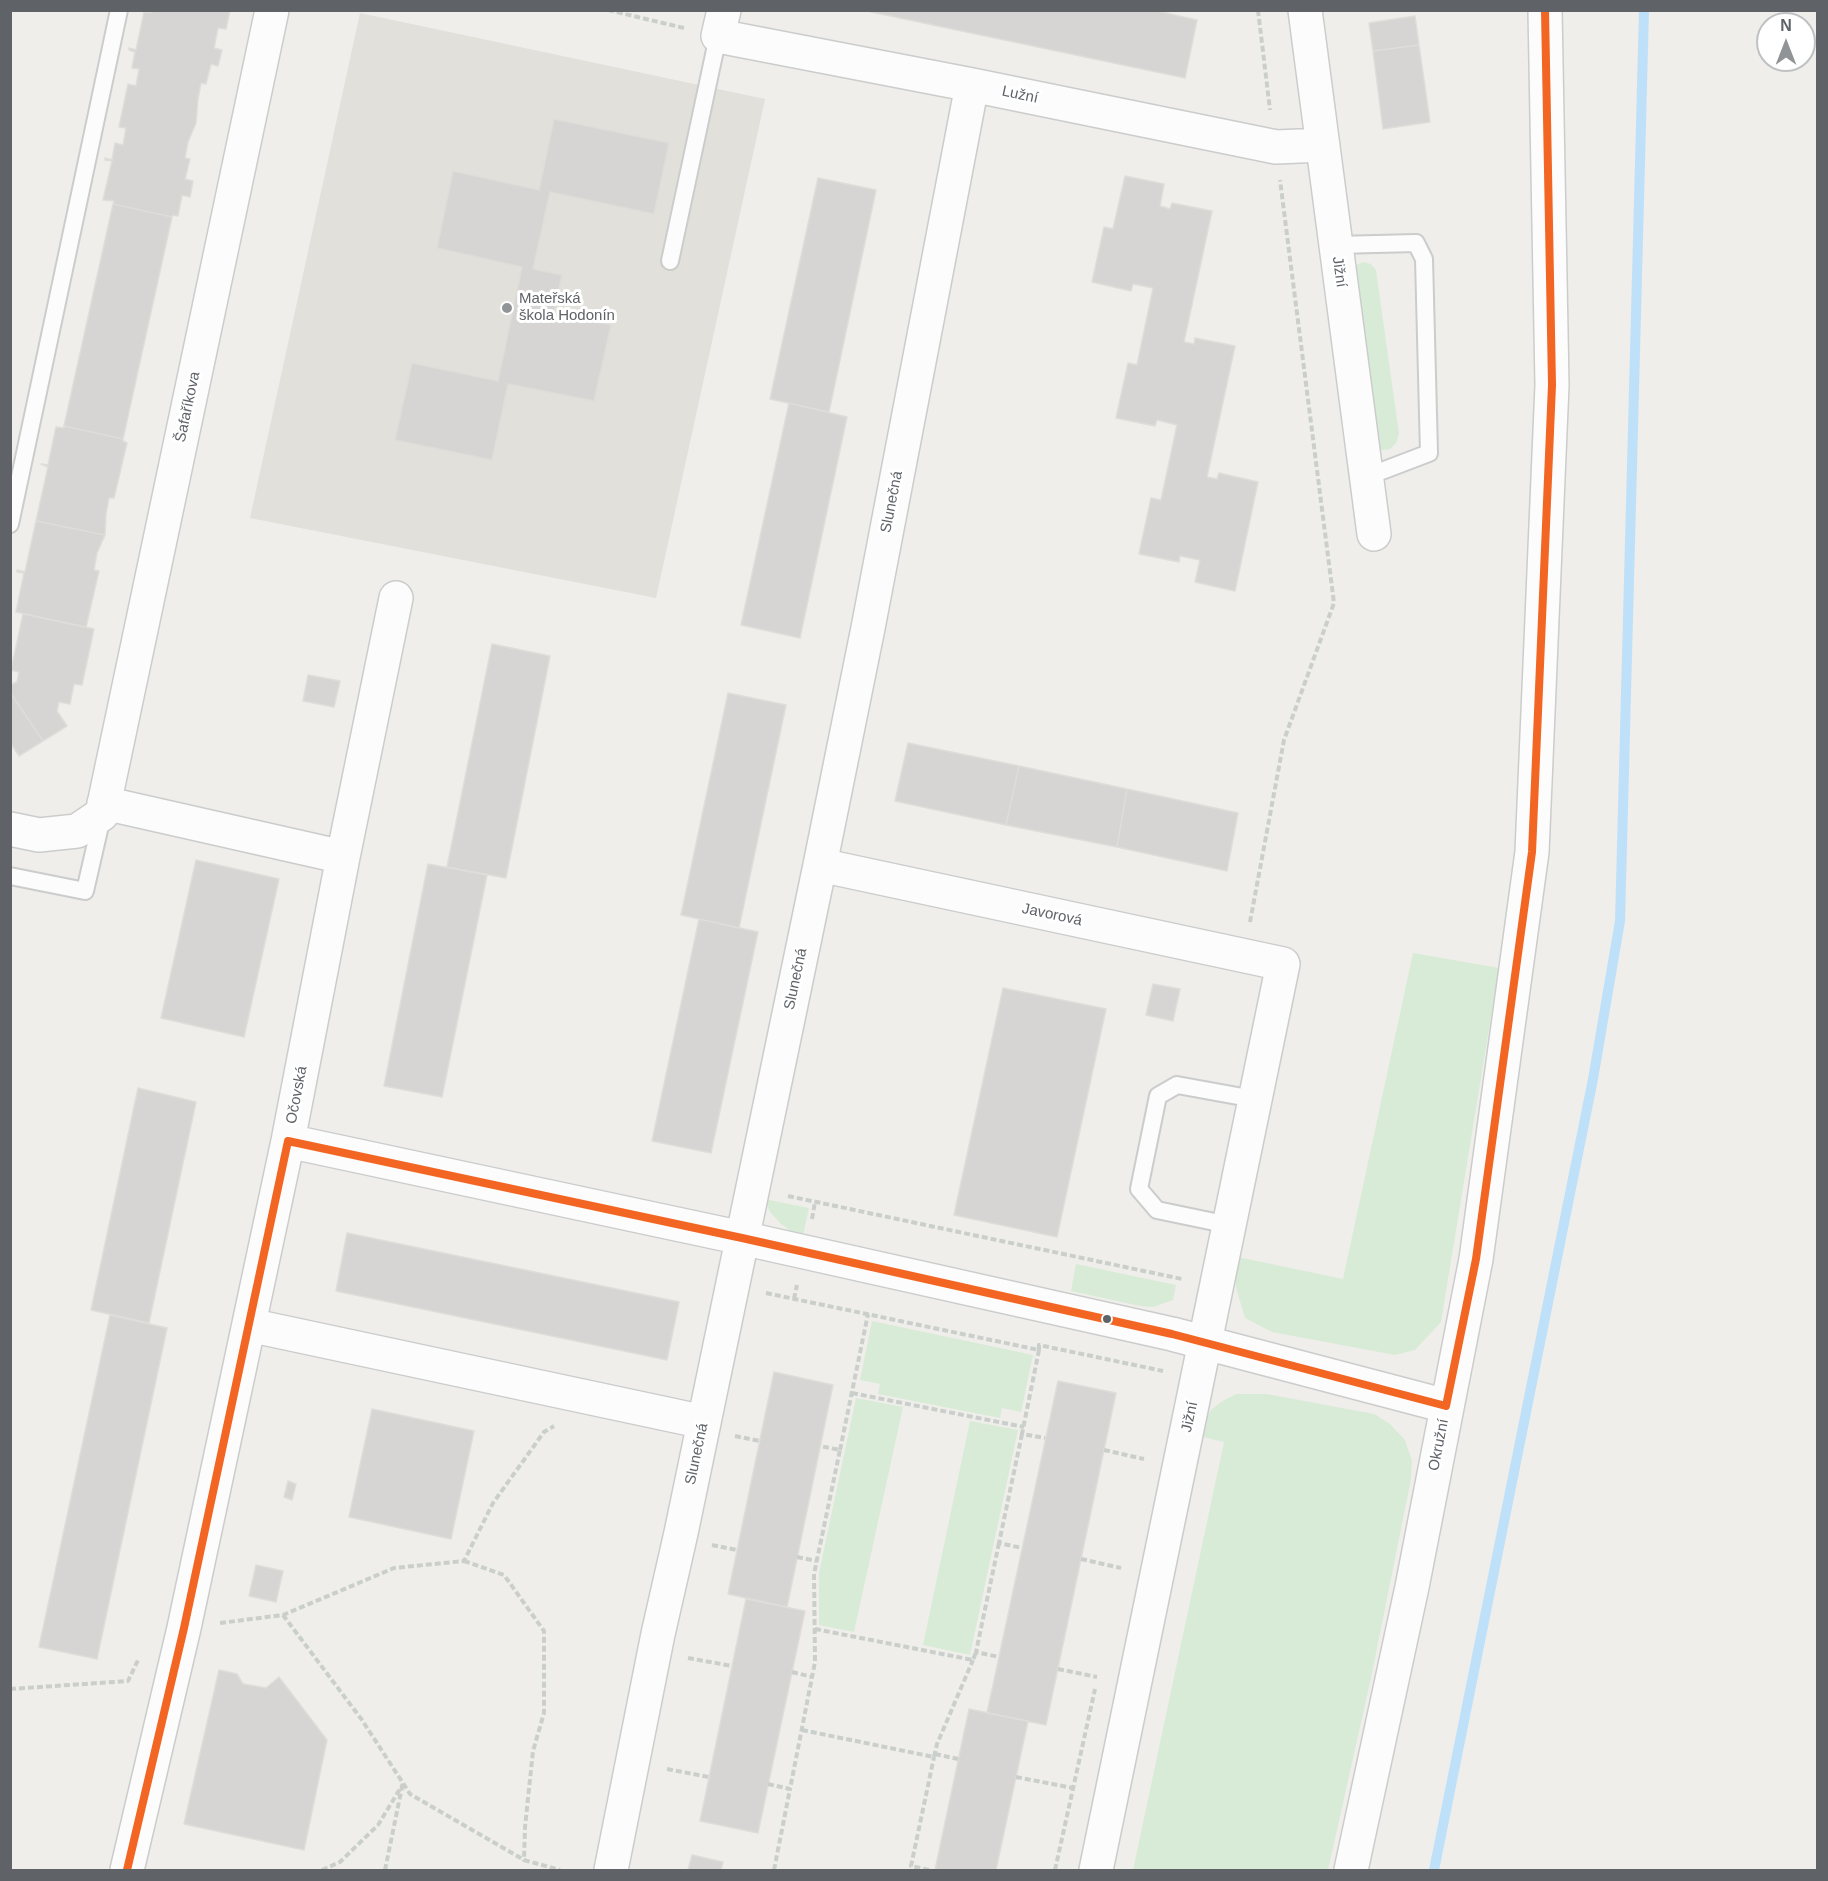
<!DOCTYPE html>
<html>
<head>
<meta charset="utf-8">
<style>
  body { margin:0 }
  #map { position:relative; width:1828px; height:1881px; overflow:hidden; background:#efeeea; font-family:Arial,sans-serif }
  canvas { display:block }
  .frame { position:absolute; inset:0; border:12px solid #5f6368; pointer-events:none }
  .north { position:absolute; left:1756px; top:12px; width:60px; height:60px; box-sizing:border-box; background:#fff; border:2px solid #bfc1c3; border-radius:50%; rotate:0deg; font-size:16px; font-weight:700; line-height:24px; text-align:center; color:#5f6368 }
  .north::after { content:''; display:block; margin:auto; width:21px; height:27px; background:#919496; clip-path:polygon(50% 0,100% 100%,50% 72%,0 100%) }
</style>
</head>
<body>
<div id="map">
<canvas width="1828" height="1881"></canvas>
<div class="frame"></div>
<div class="north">N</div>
</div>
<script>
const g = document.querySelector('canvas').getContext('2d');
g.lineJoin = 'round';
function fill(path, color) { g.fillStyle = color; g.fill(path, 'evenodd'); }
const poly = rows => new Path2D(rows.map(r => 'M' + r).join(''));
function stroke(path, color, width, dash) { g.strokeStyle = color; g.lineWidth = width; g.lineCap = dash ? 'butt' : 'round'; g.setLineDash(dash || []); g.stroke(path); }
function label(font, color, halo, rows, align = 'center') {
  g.font = font + ' Arial,sans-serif'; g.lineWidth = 6; g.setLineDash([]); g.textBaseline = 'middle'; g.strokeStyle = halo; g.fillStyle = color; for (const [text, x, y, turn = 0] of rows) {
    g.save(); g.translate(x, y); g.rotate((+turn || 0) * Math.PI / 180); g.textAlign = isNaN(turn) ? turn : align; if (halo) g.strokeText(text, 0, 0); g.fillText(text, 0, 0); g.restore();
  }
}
fill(poly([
  [360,13,765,99,656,598,250,518]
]), '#e2e0da');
fill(poly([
  [1363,262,1371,264,1376,270,1399,434,1396,443,1390,449,1383,450,1375,447,1350,268],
  [1413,953,1499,968,1441,1322,1415,1350,1395,1355,1272,1332,1245,1318,1237,1291,1234,1275,1238,1257,1343,1279],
  [764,1199,809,1208,803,1235,791,1231,781,1224,770,1212],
  [1076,1264,1176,1285,1173,1300,1153,1307,1140,1306,1071,1291],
  [872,1321,1033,1355,1021,1412,1002,1408,1000,1418,878,1394,880,1384,860,1380],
  [1236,1394,1267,1394,1374,1414,1390,1424,1405,1440,1412,1461,1411,1479,1371,1678,1328,1870,1133,1870,1224,1442,1199,1436,1204,1421,1212,1409,1221,1402],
  [856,1398,903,1407,854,1632,819,1625,819,1573],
  [970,1421,1018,1430,970,1655,923,1645]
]), '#d8ebd6');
stroke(poly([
  [1434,1870,1593,1079,1620,921,1644,10]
]), '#bfe0f9', 10);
const building = poly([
  [152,10,230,10,226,29,218,28,214,48,222,50,218,66,211,64,206,84,201,83,198,99,196,123,188,142,185,158,190,159,185,179,193,181,190,197,182,195,178,216,173,215,172,217,113,204,114,201,103,200,112,161,105,160,105,158,112,160,115,143,123,145,126,128,119,127,128,84,136,86,139,69,132,68,135,52,129,50,129,48,136,50,144,12,151,13,152,10],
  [862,10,1153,10,1197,20,1185,78,862,10],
  [1415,16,1419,45,1373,51,1369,23,1415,16],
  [1419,45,1430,122,1383,129,1373,51,1419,45],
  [554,119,669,143,654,214,550,192,533,269,562,275,554,312,611,325,594,401,508,384,492,460,395,440,412,363,498,381,522,267,437,248,453,171,539,190,554,119],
  [1125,176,1164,184,1160,206,1170,209,1172,203,1212,211,1184,342,1194,344,1195,338,1235,346,1207,477,1217,479,1219,473,1258,482,1235,591,1195,582,1200,560,1180,556,1179,562,1139,554,1151,498,1161,500,1177,425,1157,420,1155,426,1116,418,1128,363,1137,365,1153,288,1133,284,1131,291,1092,282,1104,227,1113,229,1125,176],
  [818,178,876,190,829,412,770,399,818,178],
  [113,204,172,217,123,439,64,426,113,204],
  [789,403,847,417,800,638,741,625,789,403],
  [64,426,123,439,123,441,127,443,114,498,109,498,106,514,105,535,36,521,48,467,41,464,48,465,56,427,64,428,64,426],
  [36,521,105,535,97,553,94,570,99,571,86,627,16,612,24,573,17,572,17,570,25,572,36,521],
  [23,614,94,629,82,685,74,684,70,704,59,702,57,711,67,726,43,741,10,692,10,685,17,682,19,672,11,670,23,614],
  [492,644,550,656,506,878,447,867,492,644],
  [308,675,340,681,334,707,303,701,308,675],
  [10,692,43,741,19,756,10,742,10,692],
  [728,693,786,705,739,928,681,915,728,693],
  [908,743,1019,766,1006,825,895,801,908,743],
  [1019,766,1127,789,1117,847,1006,825,1019,766],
  [1127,789,1238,813,1227,871,1117,847,1127,789],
  [196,860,279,879,244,1037,161,1018,196,860],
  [428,864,487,875,442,1097,384,1086,428,864],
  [699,919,758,932,711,1153,652,1141,699,919],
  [1153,984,1180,989,1173,1021,1146,1015,1153,984],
  [1003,988,1106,1009,1057,1237,954,1215,1003,988],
  [138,1088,196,1102,149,1323,91,1310,138,1088],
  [347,1233,679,1302,667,1360,336,1291,347,1233],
  [110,1315,167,1328,97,1659,39,1647,110,1315],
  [774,1372,833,1385,787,1607,728,1594,774,1372],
  [1058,1381,1116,1393,1046,1725,987,1713,1058,1381],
  [372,1409,474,1431,451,1539,349,1517,372,1409],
  [288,1481,296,1484,292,1500,284,1497,288,1481],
  [256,1565,283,1571,276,1602,249,1596,256,1565],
  [746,1599,805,1611,758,1833,700,1821,746,1599],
  [219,1670,237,1674,243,1684,266,1688,279,1677,327,1740,304,1850,184,1824,219,1670],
  [969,1709,1028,1721,1016,1777,996,1870,935,1870,969,1709],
  [692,1855,723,1862,721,1870,688,1870,692,1855]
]);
fill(building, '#d6d5d3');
stroke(building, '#deddd9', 1.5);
const service = poly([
  [1336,245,1416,243,1424,259,1429,453,1366,477],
  [670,261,718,36],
  [10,524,119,10],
  [10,876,85,891,102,817],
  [1229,1225,1157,1210,1139,1189,1158,1096,1177,1085,1254,1099]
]);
const minor = poly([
  [724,10,718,36,972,85,1276,147,1323,145],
  [1305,10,1374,534],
  [104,803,343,857],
  [10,829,39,835,77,831,102,814,272,10],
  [820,865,1283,964,1096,1870],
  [288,1141,742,1238,1172,1334,1446,1406],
  [249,1325,704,1422],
  [127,1870,184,1628,288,1141,343,857,396,598],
  [611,1870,658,1634,681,1533,820,865,868,628,972,85],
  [1351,1870,1412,1587,1476,1259,1532,852,1552,385,1545,10]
]);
stroke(service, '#cbcccc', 20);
stroke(minor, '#cbcccc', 36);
stroke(poly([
  [608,10,684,28],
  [1258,10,1270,110],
  [1250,922,1284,740,1334,603,1280,180],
  [788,1196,1182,1279],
  [812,1219,815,1202],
  [766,1293,1039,1350,1039,1345,1163,1371],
  [794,1299,797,1285],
  [1039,1350,1022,1434,1045,1438],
  [852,1393,1024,1427],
  [1022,1434,999,1543,1022,1548],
  [735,1436,760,1441],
  [840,1450,868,1314],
  [1104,1450,1144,1459],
  [999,1543,976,1652,999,1657],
  [712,1545,737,1550],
  [797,1557,817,1561],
  [1081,1559,1121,1568],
  [464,1561,504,1575,544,1631,544,1713,533,1751,525,1827,524,1860,560,1870],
  [283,1615,362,1720,410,1794,524,1860],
  [220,1623,283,1615,394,1568,464,1561,493,1503,544,1432,554,1426],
  [815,1629,973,1660,976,1652],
  [688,1658,732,1666],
  [1058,1669,1097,1677],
  [792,1672,812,1677],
  [10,1689,128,1681,139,1658],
  [802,1730,934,1757,937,1744,973,1660],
  [935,1754,958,1759],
  [667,1769,709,1777],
  [1016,1777,1073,1788],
  [768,1784,790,1789,815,1662,814,1574,840,1450,820,1446],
  [322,1870,340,1862,378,1825,403,1784],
  [385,1870,402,1787],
  [774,1870,790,1789],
  [929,1870,911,1866,934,1757],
  [1055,1870,1095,1689]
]), '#cacfcc', 4, [6, 3]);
stroke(service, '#fdfcfc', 16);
stroke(minor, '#fdfcfc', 33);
stroke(poly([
  [127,1870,184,1628,288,1141,742,1238,1172,1334,1446,1406,1476,1259,1532,852,1552,385,1545,10]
]), '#f26522', 8);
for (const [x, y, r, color] of [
  [507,308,6,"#919496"],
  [1107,1319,5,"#5f6368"]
]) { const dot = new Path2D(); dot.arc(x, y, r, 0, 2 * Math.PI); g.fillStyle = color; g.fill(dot); stroke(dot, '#fff', 2); }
label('15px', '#5f6368', '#fff', [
  ["Lužní",1020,95,12],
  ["Jižní",1339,272,82],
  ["Šafaříkova",188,407,-78],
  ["Slunečná",892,502,-79],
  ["Javorová",1052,915,12],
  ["Slunečná",796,979,-78],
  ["Očovská",297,1095,-79],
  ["Jižní",1190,1417,-78],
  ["Okružní",1439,1445,-79],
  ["Slunečná",697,1454,-78]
]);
label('15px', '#5f6368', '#fff', [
  ["Mateřská",519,299],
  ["škola Hodonín",519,316]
], 'left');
</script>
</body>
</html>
